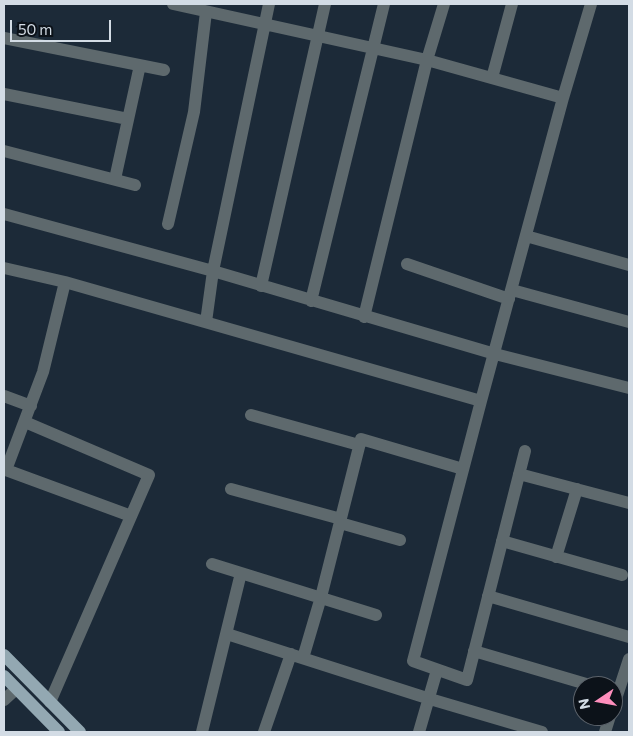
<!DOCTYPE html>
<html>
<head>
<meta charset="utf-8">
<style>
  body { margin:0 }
  #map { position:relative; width:633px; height:736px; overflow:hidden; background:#1c2a38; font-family:Commissioner,sans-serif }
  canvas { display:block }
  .frame { position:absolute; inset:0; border:5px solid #d3dce5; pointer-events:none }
  .north { position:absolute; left:573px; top:676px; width:50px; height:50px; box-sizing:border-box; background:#0c1219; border:1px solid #5c636b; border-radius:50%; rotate:258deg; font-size:14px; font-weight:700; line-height:20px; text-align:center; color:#d3dce5 }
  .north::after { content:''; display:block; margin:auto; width:18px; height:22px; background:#fe8ebc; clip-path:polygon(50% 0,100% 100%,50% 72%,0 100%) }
  .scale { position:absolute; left:10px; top:20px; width:101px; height:22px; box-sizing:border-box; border:2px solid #d3dce5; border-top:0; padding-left:6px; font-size:15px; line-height:18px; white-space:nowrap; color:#d3dce5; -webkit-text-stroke:4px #0c1219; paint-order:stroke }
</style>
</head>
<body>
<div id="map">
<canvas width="633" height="736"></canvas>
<div class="frame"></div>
<div class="north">N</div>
<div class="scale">50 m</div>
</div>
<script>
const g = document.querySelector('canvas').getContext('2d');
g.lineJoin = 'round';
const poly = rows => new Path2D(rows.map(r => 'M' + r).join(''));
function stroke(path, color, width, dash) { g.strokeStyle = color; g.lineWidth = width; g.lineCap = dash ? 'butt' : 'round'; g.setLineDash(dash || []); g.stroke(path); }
stroke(poly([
  [173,4,427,60,563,98],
  [4,38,164,70],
  [492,78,512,4],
  [4,94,128,119],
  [4,151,135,185],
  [115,179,140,65],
  [4,214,213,271,495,354,629,388],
  [168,224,194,112,206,12],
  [526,236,629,265],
  [407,264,509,299],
  [4,268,65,282,481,401],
  [65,282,43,372,6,470,131,516],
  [261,286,325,4],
  [512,290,629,322],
  [311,301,384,4],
  [364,317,427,60,444,4],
  [206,322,213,271,269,4],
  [4,396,31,406],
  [251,415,359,445],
  [25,422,149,475,50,702],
  [525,451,467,680,413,661,481,401,563,98,591,4],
  [519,474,629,503],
  [231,489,341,519],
  [340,523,400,540],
  [502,541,622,575],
  [556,557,577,489],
  [212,564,376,615],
  [488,596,629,637],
  [227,634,430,699,542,732],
  [474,651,593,686],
  [303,658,321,597,361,439,463,469],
  [4,700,16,689],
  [613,708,629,659],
  [202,732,241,573],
  [264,732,291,654],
  [419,732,437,670],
  [605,732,610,716]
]), '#5e696d', 12);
stroke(poly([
  [4,655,80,732],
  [4,676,59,732]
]), '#93a8b2', 12);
</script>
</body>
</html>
